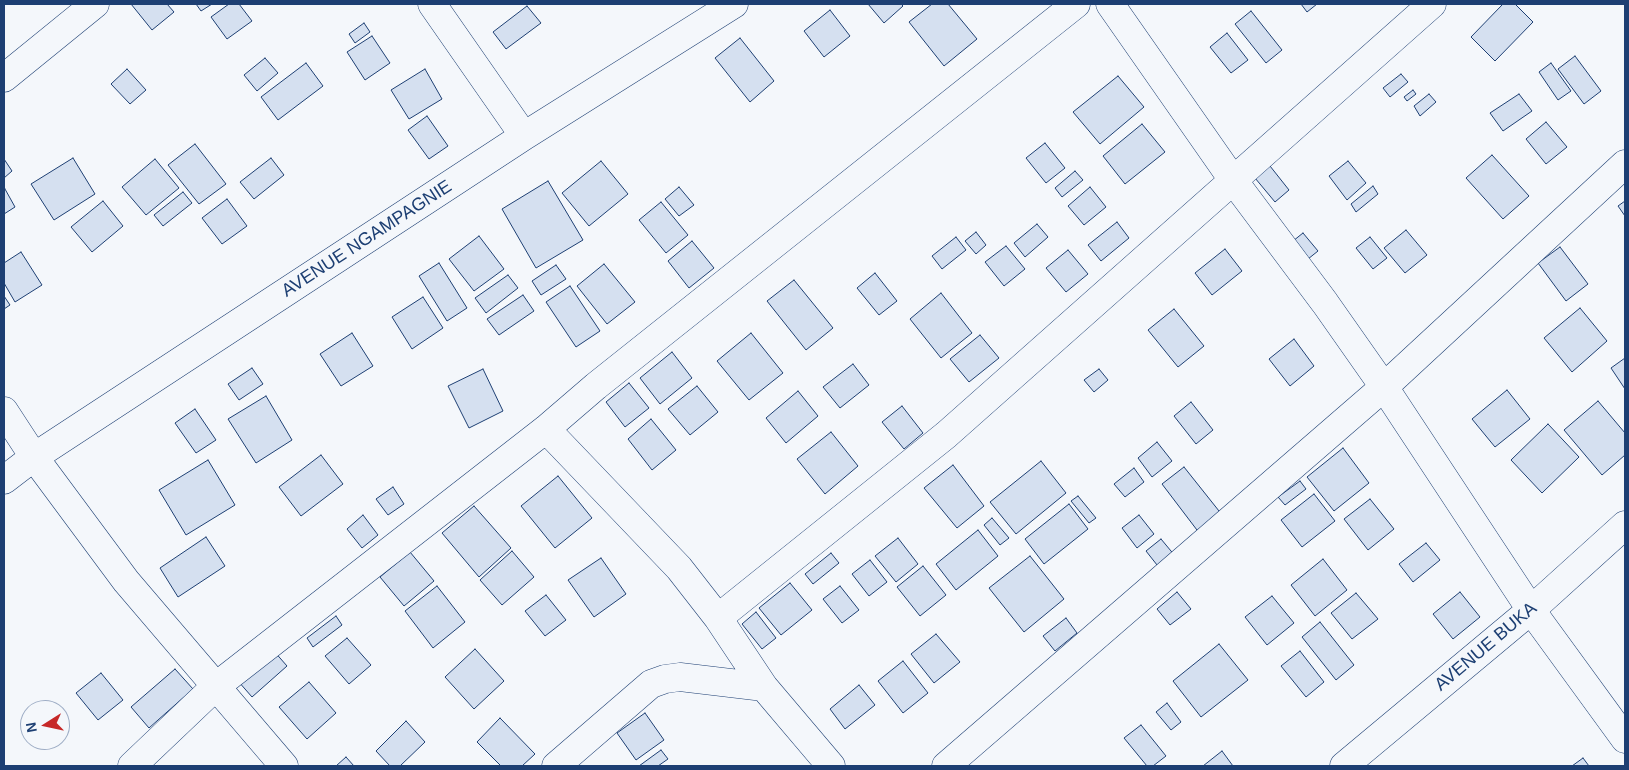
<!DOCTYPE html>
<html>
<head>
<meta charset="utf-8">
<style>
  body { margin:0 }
  #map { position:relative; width:1629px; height:770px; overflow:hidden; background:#f4f7fb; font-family:Helvetica,sans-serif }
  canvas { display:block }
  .frame { position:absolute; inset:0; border:5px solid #1d3f73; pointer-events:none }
  .north { position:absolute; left:20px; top:700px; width:50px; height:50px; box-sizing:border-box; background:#f4f7fb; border:1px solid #9eadc5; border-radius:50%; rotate:260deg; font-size:14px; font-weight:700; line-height:20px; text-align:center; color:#1d3f73 }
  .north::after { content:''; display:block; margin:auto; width:18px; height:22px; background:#c62828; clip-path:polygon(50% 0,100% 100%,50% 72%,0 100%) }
</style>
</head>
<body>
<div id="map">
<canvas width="1629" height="770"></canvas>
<div class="frame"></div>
<div class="north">N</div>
</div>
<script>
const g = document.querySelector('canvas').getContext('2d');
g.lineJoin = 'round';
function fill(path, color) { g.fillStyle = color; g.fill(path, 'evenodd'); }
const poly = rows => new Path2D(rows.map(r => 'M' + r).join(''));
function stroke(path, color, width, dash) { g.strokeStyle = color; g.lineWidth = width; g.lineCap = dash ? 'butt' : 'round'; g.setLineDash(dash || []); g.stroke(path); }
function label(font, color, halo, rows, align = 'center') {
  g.font = font + ' Helvetica,sans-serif'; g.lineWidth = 4; g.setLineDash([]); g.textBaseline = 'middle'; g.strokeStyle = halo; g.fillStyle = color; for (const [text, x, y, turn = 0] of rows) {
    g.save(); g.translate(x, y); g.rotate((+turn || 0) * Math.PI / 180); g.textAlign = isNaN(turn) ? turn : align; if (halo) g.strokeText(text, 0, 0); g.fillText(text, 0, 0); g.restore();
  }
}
const building = poly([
  [131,4,167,4,174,12,152,30,131,4],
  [196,4,212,4,201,11,196,4],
  [229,4,239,4,252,21,227,39,211,17,229,4],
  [868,4,901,4,903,6,884,23,868,4],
  [932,4,948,4,977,39,944,66,909,22,932,4],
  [1301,4,1317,4,1307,12,1301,4],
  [1503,4,1515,4,1533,22,1495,61,1471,37,1503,4],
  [527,6,541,23,506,49,493,32,527,6],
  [830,10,850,36,824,57,804,31,830,10],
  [1251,11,1282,50,1266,63,1235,24,1251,11],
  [364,23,370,32,355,43,349,34,364,23],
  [1227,33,1248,60,1231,73,1210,47,1227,33],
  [372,36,390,63,365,80,347,52,372,36],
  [740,38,774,81,750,102,715,58,740,38],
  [1575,56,1601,91,1584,104,1558,69,1575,56],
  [265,58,278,73,257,91,244,75,265,58],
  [306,63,323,86,278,120,261,97,306,63],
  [1551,63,1571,91,1558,100,1539,72,1551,63],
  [127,69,146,90,130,104,111,84,127,69],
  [425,69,442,99,409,119,391,90,425,69],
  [1401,74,1408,82,1390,97,1383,88,1401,74],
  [1118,76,1144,107,1100,144,1073,112,1118,76],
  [1413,90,1416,94,1407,101,1404,97,1413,90],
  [1429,94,1436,102,1420,116,1414,106,1429,94],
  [1519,94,1532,111,1503,131,1490,113,1519,94],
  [427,116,448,146,429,159,408,130,427,116],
  [1546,122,1567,147,1546,164,1526,139,1546,122],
  [1142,124,1165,152,1125,184,1103,156,1142,124],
  [1045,143,1065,168,1046,183,1026,158,1045,143],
  [195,144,226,184,199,204,168,165,195,144],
  [1492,155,1529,196,1503,219,1466,178,1492,155],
  [73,158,95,194,54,220,31,184,73,158],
  [271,158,284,175,254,199,240,182,271,158],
  [4,159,12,171,4,178,4,159],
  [155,159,179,188,146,215,122,187,155,159],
  [601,161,628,194,589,226,562,193,601,161],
  [1348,161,1366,183,1347,200,1329,176,1348,161],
  [1270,166,1289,190,1275,202,1255,178,1270,166],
  [1075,171,1083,180,1062,197,1055,188,1075,171],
  [548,181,583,240,536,268,502,209,548,181],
  [1373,186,1378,194,1356,212,1351,204,1373,186],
  [679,187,694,205,679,216,665,199,679,187],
  [1090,187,1106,207,1084,225,1068,206,1090,187],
  [5,189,15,207,4,214,4,190,5,189],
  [183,192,192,203,163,226,154,215,183,192],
  [227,199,247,226,222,244,202,218,227,199],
  [103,201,123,226,92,252,71,227,103,201],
  [1625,201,1625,216,1618,206,1625,201],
  [661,202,688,235,666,253,639,220,661,202],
  [1117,222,1129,238,1101,261,1088,245,1117,222],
  [1037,224,1048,237,1025,257,1014,243,1037,224],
  [1406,230,1427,255,1405,273,1384,248,1406,230],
  [976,232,986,245,976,254,965,241,976,232],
  [1303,233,1318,251,1308,259,1293,241,1303,233],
  [479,236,504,269,474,291,449,259,479,236],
  [956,237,966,250,942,269,932,256,956,237],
  [1370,237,1387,258,1373,269,1356,248,1370,237],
  [692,241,714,268,689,288,668,261,692,241],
  [1006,246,1025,269,1004,286,985,262,1006,246],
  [1560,247,1588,284,1566,301,1538,263,1560,247],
  [1225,249,1242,271,1212,295,1195,273,1225,249],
  [1068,250,1088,274,1066,292,1046,268,1068,250],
  [21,252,42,285,15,302,4,283,4,263,21,252],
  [439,263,467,308,447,321,419,276,439,263],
  [604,264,635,302,607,324,577,286,604,264],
  [556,265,566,279,541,295,532,281,556,265],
  [875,273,897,301,879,315,857,288,875,273],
  [508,275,518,288,486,313,475,298,508,275],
  [794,280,833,328,806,350,767,301,794,280],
  [570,286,600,331,576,347,546,302,570,286],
  [941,293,972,333,941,358,910,319,941,293],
  [523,295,534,311,499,335,487,319,523,295],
  [4,296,10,305,4,309,4,296],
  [423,297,443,328,412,349,392,317,423,297],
  [1580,308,1607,341,1572,372,1544,338,1580,308],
  [1174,309,1204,346,1178,367,1148,330,1174,309],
  [352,333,373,366,341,386,320,354,352,333],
  [751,333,783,373,749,400,717,361,751,333],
  [980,335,999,358,969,382,950,359,980,335],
  [1294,339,1314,366,1290,386,1269,359,1294,339],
  [672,352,692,378,660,404,640,378,672,352],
  [1625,358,1625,389,1611,368,1625,358],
  [853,364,869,385,840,408,823,387,853,364],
  [252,368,263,384,239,400,228,384,252,368],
  [483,369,503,411,469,428,448,386,483,369],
  [1099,369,1108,380,1094,392,1084,380,1099,369],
  [629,383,649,408,625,427,606,402,629,383],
  [697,386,718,412,690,435,668,409,697,386],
  [1507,390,1530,419,1495,447,1472,419,1507,390],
  [798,391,818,416,786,443,766,418,798,391],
  [266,396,292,440,256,463,228,419,266,396],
  [1598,401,1625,433,1625,455,1602,475,1564,430,1598,401],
  [1191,402,1213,430,1196,444,1174,416,1191,402],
  [902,406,923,433,904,449,882,422,902,406],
  [195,409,216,440,196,453,175,423,195,409],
  [651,419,676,450,652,470,628,439,651,419],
  [1548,424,1579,457,1542,493,1511,460,1548,424],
  [831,432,858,466,825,494,797,459,831,432],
  [1157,442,1172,461,1152,477,1138,458,1157,442],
  [1343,448,1369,483,1334,511,1307,477,1343,448],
  [321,455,343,484,301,516,279,487,321,455],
  [208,460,235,505,186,535,159,490,208,460],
  [1041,461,1066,493,1016,534,990,502,1041,461],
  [953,465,984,506,957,528,924,488,953,465],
  [1184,467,1223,516,1200,534,1162,484,1184,467],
  [1134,468,1144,482,1125,497,1114,484,1134,468],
  [558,476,592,518,555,548,521,506,558,476],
  [1300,481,1306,489,1285,505,1278,497,1300,481],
  [393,487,404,504,388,515,376,499,393,487],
  [1314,494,1335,521,1302,547,1281,520,1314,494],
  [1078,496,1096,518,1089,523,1071,501,1078,496],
  [1370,499,1394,529,1368,550,1344,519,1370,499],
  [1069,504,1088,529,1044,564,1025,539,1069,504],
  [474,506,511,548,479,577,442,533,474,506],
  [363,515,378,535,362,548,347,529,363,515],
  [1139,515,1154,534,1137,548,1122,528,1139,515],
  [992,518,1009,538,1000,545,984,525,992,518],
  [978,530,998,556,956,590,936,564,978,530],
  [206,537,225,566,178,597,160,568,206,537],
  [898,538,918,564,896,582,875,556,898,538],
  [1161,539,1176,557,1161,570,1146,551,1161,539],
  [1426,543,1440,560,1413,582,1399,564,1426,543],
  [512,551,534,577,502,605,480,580,512,551],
  [410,552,434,581,404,606,380,577,410,552],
  [831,553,839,563,813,584,805,574,831,553],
  [1030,556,1064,599,1024,632,989,588,1030,556],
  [601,558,626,594,594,617,568,580,601,558],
  [1323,559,1347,590,1315,616,1291,585,1323,559],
  [870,560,887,582,869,596,852,574,870,560],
  [923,566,946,595,920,616,897,587,923,566],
  [790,583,812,610,781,635,759,608,790,583],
  [437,586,465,622,433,648,405,611,437,586],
  [840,586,859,610,842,623,823,599,840,586],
  [1177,592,1191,609,1170,625,1157,609,1177,592],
  [1460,592,1480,617,1453,639,1433,614,1460,592],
  [1356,593,1378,619,1352,639,1331,613,1356,593],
  [546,595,566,620,545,636,525,611,546,595],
  [1272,596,1294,623,1267,645,1245,617,1272,596],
  [756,612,776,638,762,649,742,624,756,612],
  [336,616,342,625,313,647,307,638,336,616],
  [1066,618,1077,633,1055,651,1043,636,1066,618],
  [1320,622,1354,665,1336,680,1302,637,1320,622],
  [936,634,960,662,934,683,911,654,936,634],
  [347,638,371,665,349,684,325,656,347,638],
  [1219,644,1248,680,1201,717,1173,681,1219,644],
  [475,649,504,681,474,709,445,677,475,649],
  [273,650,287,666,252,697,238,681,273,650],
  [1300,651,1324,682,1306,697,1281,666,1300,651],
  [903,661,928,693,903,713,878,681,903,661],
  [175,669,193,689,149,728,131,707,175,669],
  [101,673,123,700,98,720,76,693,101,673],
  [309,682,336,713,307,739,279,707,309,682],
  [859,685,875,705,845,729,830,709,859,685],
  [1167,703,1181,722,1171,730,1156,712,1167,703],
  [645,713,664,740,636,760,617,733,645,713],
  [500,718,535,754,522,766,501,766,477,742,500,718],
  [406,721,425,742,400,766,390,766,376,751,406,721],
  [1141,725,1166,756,1153,766,1147,766,1124,738,1141,725],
  [661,750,668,759,658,766,639,766,661,750],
  [1222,751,1233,766,1203,766,1222,751],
  [346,757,354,766,336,766,346,757],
  [1583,758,1589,766,1572,766,1583,758]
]);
fill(building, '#d5e0f0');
stroke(building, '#1d3f73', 1);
const street = poly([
  [432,4,524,136],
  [1110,4,1233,180,1325,303,1384,387,1531,610,1625,739],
  [4,78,95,4],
  [4,411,34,457,126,581,284,766],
  [546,429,679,568,718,618,764,687,831,766],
  [4,480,34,457,524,136,734,4],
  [718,618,946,435,1432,4],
  [132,766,215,687,546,429,596,386,1076,4],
  [556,766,651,684,665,679,680,677,764,687],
  [946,766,1384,387,1625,164],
  [1344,766,1531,610,1625,525]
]);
stroke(street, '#1d3f73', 29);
stroke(street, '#f4f7fb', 28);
label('18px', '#1d3f73', '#f4f7fb', [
  ["AVENUE NGAMPAGNIE",367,239,-33],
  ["AVENUE BUKA",1486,647,-40]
]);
</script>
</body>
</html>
